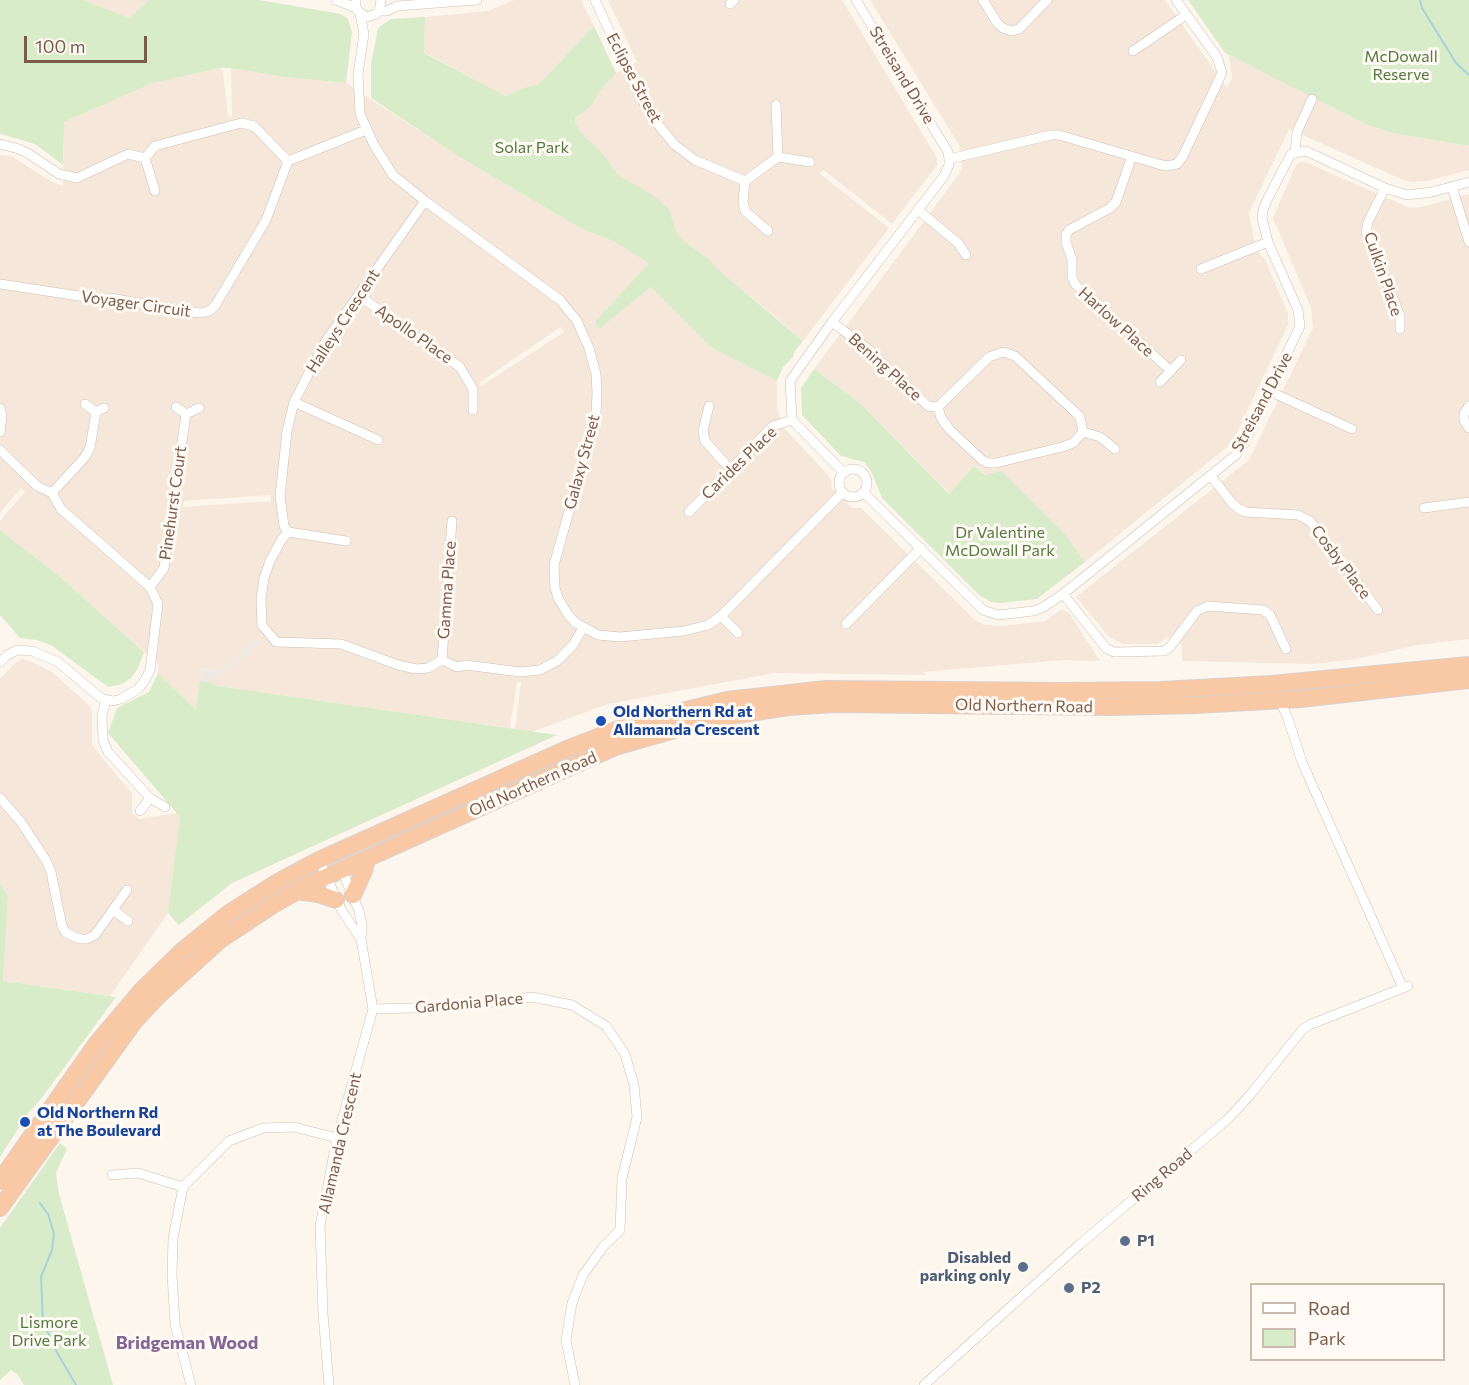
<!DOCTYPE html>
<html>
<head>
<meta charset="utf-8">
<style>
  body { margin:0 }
  #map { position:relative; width:1469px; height:1385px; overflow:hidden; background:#fdf6ec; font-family:Commissioner,sans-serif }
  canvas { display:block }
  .legend { position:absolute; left:1250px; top:1283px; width:195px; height:78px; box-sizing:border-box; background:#fffaf3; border:2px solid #cabbb1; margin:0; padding:8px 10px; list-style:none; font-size:18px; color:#7a5c4d }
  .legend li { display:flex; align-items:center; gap:12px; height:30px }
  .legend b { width:30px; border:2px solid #cabbb1 }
  .scale { position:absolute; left:24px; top:36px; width:123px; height:27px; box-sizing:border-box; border:3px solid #7a5c4d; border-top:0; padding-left:8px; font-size:18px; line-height:21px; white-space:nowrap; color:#7a5c4d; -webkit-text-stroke:4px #fffaf3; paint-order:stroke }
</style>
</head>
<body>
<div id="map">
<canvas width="1469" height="1385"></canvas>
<ul class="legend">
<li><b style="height:8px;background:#fff"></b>Road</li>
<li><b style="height:16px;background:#d8ecc9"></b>Park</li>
</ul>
<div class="scale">100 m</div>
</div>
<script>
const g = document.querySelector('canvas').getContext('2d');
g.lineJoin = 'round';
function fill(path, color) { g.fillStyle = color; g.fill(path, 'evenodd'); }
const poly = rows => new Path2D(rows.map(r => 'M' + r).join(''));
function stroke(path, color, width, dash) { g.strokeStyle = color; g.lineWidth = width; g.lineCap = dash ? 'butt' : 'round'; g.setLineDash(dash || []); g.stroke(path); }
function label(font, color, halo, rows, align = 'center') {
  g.font = font + ' Commissioner,sans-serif'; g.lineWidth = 6; g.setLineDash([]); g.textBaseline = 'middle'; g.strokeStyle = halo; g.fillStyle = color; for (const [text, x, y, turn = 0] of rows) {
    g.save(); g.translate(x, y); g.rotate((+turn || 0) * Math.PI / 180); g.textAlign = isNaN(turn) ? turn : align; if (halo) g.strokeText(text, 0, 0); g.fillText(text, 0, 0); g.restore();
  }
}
fill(poly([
  [85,0,149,0,129,18],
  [514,0,581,0,594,26,520,104,424,52,425,17,488,11],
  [608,0,842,0,937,158,937,165,892,224,824,170,819,173,889,228,803,341,777,318,664,226,613,179,571,123,616,73,637,62],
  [870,0,1165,0,1227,88,1232,78,1229,55,1367,125,1392,133,1469,146,1469,170,1427,181,1412,182,1403,180,1289,129,1249,213,1254,239,1260,255,1265,259,1288,314,1288,325,1232,443,1085,562,1064,533,974,466,950,494,859,402,814,369,959,174,962,168,959,145],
  [220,68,223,71,228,117,232,116,231,68,285,77,346,83,458,156,582,229,615,242,651,262,595,322,599,328,651,287,712,348,777,381,777,408,784,428,829,476,832,482,831,487,852,508,861,508,974,619,984,625,1003,626,1045,621,1061,610,1065,611,1069,613,1100,661,1064,660,923,672,926,675,775,673,608,704,532,732,515,729,521,682,517,682,510,728,218,686,210,682,263,642,260,638,218,671,202,669,196,711,158,673,159,665,64,580,0,530,0,521,25,492,21,488,0,513,0,155,13,157,52,182,63,186,64,122,153,83],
  [561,327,564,332,481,386,480,382],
  [271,495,271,501,183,507,184,501],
  [1301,162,1305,162,1410,208,1421,207,1469,194,1469,639,1417,645,1356,659,1314,664,1182,661,1182,645,1167,637,1158,644,1122,644,1108,636,1076,597,1249,460,1313,328,1311,308,1273,218,1296,165],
  [22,659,27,660,51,671,90,706,92,711,92,744,100,755,132,793,132,813,139,819,177,813,181,817,168,913,110,996,3,981,8,896,0,885,0,679,14,664]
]), '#f5e8da');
fill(poly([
  [260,638,263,642,210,682,200,681,202,669,218,671]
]), '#efe9e4');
fill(poly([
  [0,0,85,0,129,18,149,0,259,0,341,14,348,19,352,32,346,83,285,77,231,68,220,68,153,83,64,122,63,165,35,144,0,134],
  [1188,0,1469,0,1469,146,1392,133,1367,125,1229,55,1225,53],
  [425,17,424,53,506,96,521,89,539,84,594,26,616,73,600,91,590,107,575,118,575,123,581,133,602,153,618,175,651,194,669,209,675,230,681,239,710,260,716,268,803,341,795,351,793,357,783,367,777,381,712,348,651,287,599,329,595,322,649,263,615,242,582,229,458,156,371,98,371,64,378,28,391,19],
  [814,369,859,402,949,494,974,466,985,475,1001,471,1064,533,1085,562,1037,599,1000,603,991,602,979,595,882,498,872,473,864,462,841,456,802,415,801,388],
  [0,530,64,580,144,652,138,668,131,678,122,684,108,687,51,645,36,640,20,638,0,615],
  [158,673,196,710,200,681,210,682,218,686,557,735,232,883,179,925,168,913,180,817,108,733,117,708,149,692],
  [0,885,8,896,3,981,116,997,41,1099,29,1112,0,1157],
  [60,1143,67,1149,56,1173,59,1194,113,1385,24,1385,18,1375,11,1370,0,1380,0,1228]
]), '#d8ecc9');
stroke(poly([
  [1420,0,1422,8,1456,63,1469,75],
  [40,1203,48,1214,54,1234,52,1250,41,1277,43,1321,55,1349,76,1385]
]), '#a5d3da', 2);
const minor = poly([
  [336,0,356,8],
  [356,0,356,8,359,12,367,17,376,14,379,11,381,0],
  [595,0,632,80,646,107,660,127,675,145,695,160,745,181],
  [983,0,998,24,1003,28,1012,31,1019,29,1047,0],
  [730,4,734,0],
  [379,11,387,11,397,6,477,0],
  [360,14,364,34,358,74,360,114,374,145,393,175,425,201,560,300,577,321,589,348,596,374,597,393,596,414,554,565,555,588,558,598,569,616,576,623,598,635,620,637,684,631,708,625,721,616,842,493],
  [1133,51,1186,15],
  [776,105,778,157],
  [0,144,19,149,29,154,59,174,77,178,128,154,145,158,155,146,241,123,254,126,288,161],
  [1295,152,1297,132,1312,99],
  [1132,156,1116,202,1110,208,1069,230,1066,235,1066,242,1072,260,1072,277,1075,284,1171,371],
  [145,158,155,191],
  [949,159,1051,135,1059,135,1158,164,1167,166,1177,164,1183,156,1222,73,1217,57,1176,0],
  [288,161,366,130],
  [745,181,778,157,810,162],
  [745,181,743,202,745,211,768,231],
  [1452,187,1469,242],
  [1385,188,1368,222,1366,232,1400,316,1400,329],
  [425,201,323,345,294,402,287,431,280,496,284,526,288,532,282,539,270,561,264,578,261,599,262,625,276,642,341,644,398,665,416,669,428,668,442,660,457,667,466,665,520,672,540,670,557,661,573,645,583,628],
  [918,210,958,243,966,255],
  [1201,269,1268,242],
  [0,284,92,298,103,302,110,298,190,312,201,313,209,311,215,306,266,220,288,161],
  [358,295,460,367,473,389,473,410],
  [832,322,868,349,928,406,938,407,941,418,950,430,982,460,988,463,996,463,1062,447,1073,443,1083,432,1080,417,1074,411,1015,356,1003,352,989,357,938,407],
  [1160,382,1181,360],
  [1269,391,1352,429],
  [294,402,378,440],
  [85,404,96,412,104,408],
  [709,406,703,431,705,441,730,469],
  [1469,406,1464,414,1464,420,1469,428],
  [176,407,186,414,199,408],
  [0,408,2,416,0,432],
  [1083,432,1100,437,1115,449],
  [0,450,37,486,52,493,61,509,150,587,158,604,150,670,145,680,138,689,121,699,113,701,101,698,58,662,32,651,17,650,6,656,0,662],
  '839 483a14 14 0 1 1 28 0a14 14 0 1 1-28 0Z',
  [844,473,792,420,790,381,832,322,944,176,949,165,949,159,948,152,937,134,856,0],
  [1211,476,1232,503,1239,509,1246,512,1298,515,1310,521,1378,610],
  [52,493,85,457,90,448,96,412],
  [864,493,983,610,998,615,1033,611,1042,608,1063,594,1237,454,1244,444,1300,326,1298,310,1268,242,1262,218,1263,210,1268,198,1291,154,1306,151,1385,188,1407,195,1432,192,1469,182],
  [1424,508,1469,502],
  [689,512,773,426,792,420],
  [288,532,346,541],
  [150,587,164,568,186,414],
  [1063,594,1106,648,1114,652,1164,651,1170,647,1197,611,1208,606,1263,610,1270,615,1286,649],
  [721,616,738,633],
  [846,624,921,548],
  [442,660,452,521],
  [1278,697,1287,716,1302,762,1403,988],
  [106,700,102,715,103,740,108,752,150,798],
  [0,798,21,822,47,862,51,872,62,926,66,933,80,939,87,939,95,935,127,890],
  [140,811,150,798,165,807],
  [319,860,342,911,361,939],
  [113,910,128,921],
  [373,1009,455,1007,532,997,572,1005,606,1026,625,1054,634,1085,637,1117,622,1178,620,1230,603,1247,583,1275,572,1303,566,1340,575,1385],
  [112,1175,138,1173,183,1187],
  [191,1385,175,1324,172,1275,173,1238,183,1187,229,1141,263,1128,294,1127,337,1138],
  [329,1385,323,1314,320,1226,337,1138,373,1009,361,939,362,925,359,911,341,868],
  [924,1385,1079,1245,1228,1119,1250,1095,1302,1030,1309,1025,1408,986]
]);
const trunk = poly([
  [296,891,318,894,336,900],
  [353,895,364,871,367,859],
  [0,1181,97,1043,141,991,183,950,229,913,276,883,319,860,567,749,637,722,727,700,826,689,1064,691,1161,690,1272,684,1469,665],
  [0,1208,134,1022,158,996,220,940,273,905,308,885,615,747,712,719,788,707,835,704,1111,707,1197,705,1301,699,1469,680]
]);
stroke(minor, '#d1beb0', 10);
stroke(trunk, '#dad1cd', 18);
stroke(minor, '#fff', 9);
stroke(trunk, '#f9c8a4', 16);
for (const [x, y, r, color] of [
  [601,721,6,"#1a4fb4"],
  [25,1122,6,"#1a4fb4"],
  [1125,1241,6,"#5c6f8a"],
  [1023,1267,6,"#5c6f8a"],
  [1069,1288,6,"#5c6f8a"]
]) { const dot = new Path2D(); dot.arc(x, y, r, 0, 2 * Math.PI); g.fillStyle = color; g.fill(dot); stroke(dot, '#fffaf3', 2); }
label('16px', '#537a41', '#fffaf3', [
  ["McDowall",1401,57],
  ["Reserve",1401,75],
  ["Solar Park",532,148],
  ["Dr Valentine",1000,533],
  ["McDowall Park",1000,551],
  ["Lismore",49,1323],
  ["Drive Park",49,1341]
]);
label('16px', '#7a5c4d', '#fffaf3', [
  ["Streisand Drive",902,75,59],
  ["Eclipse Street",634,78,62],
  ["Culkin Place",1383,274,71],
  ["Voyager Circuit",136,304,8],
  ["Halleys Crescent",343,321,-57],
  ["Harlow Place",1116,322,42],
  ["Apollo Place",414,334,35],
  ["Bening Place",885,367,42],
  ["Streisand Drive",1262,402,-62],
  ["Galaxy Street",582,462,-75],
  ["Carides Place",739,463,-44],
  ["Pinehurst Court",173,503,-82],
  ["Cosby Place",1341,562,53],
  ["Gamma Place",447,590,-86],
  ["Old Northern Road",1024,706,1],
  ["Old Northern Road",533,784,-24],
  ["Gardonia Place",469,1003,-5],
  ["Allamanda Crescent",340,1143,-77],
  ["Ring Road",1162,1175,-40]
]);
label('bold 16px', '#164399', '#fffaf3', [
  ["Old Northern Rd at",613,712],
  ["Allamanda Crescent",613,730],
  ["Old Northern Rd",37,1113],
  ["at The Boulevard",37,1131]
], 'left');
label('bold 16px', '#4e5e75', '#fffaf3', [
  ["P1",1137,1241],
  ["Disabled",1011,1258,"right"],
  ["parking only",1011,1276,"right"],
  ["P2",1081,1288]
], 'left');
label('bold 18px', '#846695', '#fffaf3', [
  ["Bridgeman Wood",187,1343]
]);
</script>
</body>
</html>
